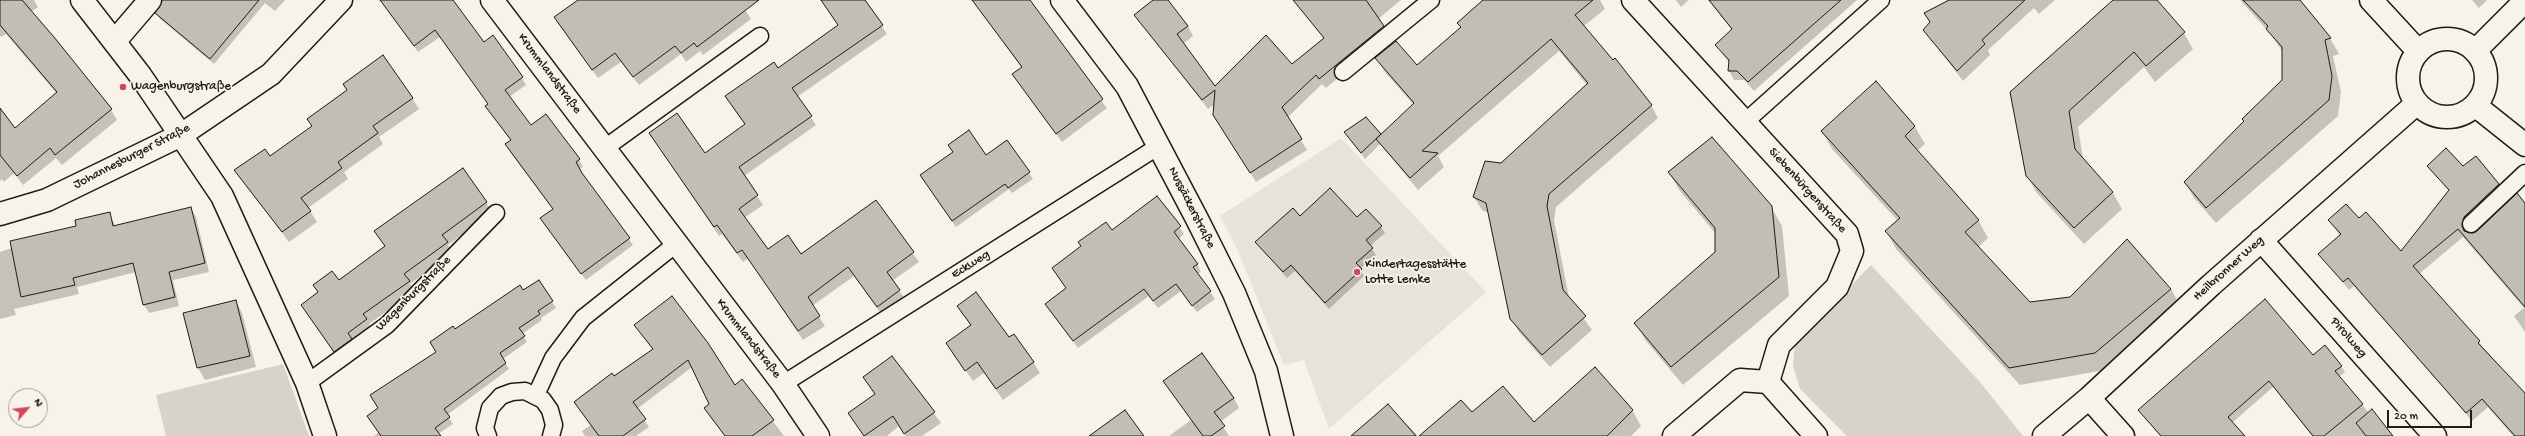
<!DOCTYPE html>
<html>
<head>
<meta charset="utf-8">
<style>
  body { margin:0 }
  #map { position:relative; width:2525px; height:436px; overflow:hidden; background:#f7f3e8; font-family:"Gochi Hand",sans-serif }
  canvas { display:block }
  .north { position:absolute; left:8px; top:388px; width:40px; height:40px; box-sizing:border-box; background:#f7f3e8; border:1px solid #9f9d96; border-radius:50%; rotate:62deg; font-size:11px; font-weight:700; line-height:16px; text-align:center; color:#1c1c1c }
  .north::after { content:''; display:block; margin:auto; width:14px; height:18px; background:#d1495b; clip-path:polygon(50% 0,100% 100%,50% 72%,0 100%) }
  .scale { position:absolute; left:2387px; top:410px; width:85px; height:18px; box-sizing:border-box; border:2px solid #1c1c1c; border-top:0; padding-left:5px; font-size:12px; line-height:14px; white-space:nowrap; color:#1c1c1c; -webkit-text-stroke:3px #f7f3e8; paint-order:stroke }
</style>
</head>
<body>
<div id="map">
<canvas width="2525" height="436"></canvas>
<div class="north">N</div>
<div class="scale">20 m</div>
</div>
<script>
const g = document.querySelector('canvas').getContext('2d');
g.lineJoin = 'round';
function fill(path, color) { g.fillStyle = color; g.fill(path, 'evenodd'); }
const poly = rows => new Path2D(rows.map(r => 'M' + r).join(''));
function stroke(path, color, width, dash) { g.strokeStyle = color; g.lineWidth = width; g.lineCap = dash ? 'butt' : 'round'; g.setLineDash(dash || []); g.stroke(path); }
function label(font, color, halo, rows, align = 'center') {
  g.font = font + ' "Gochi Hand",sans-serif'; g.lineWidth = 3.5; g.setLineDash([]); g.textBaseline = 'middle'; g.strokeStyle = halo; g.fillStyle = color; for (const [text, x, y, turn = 0] of rows) {
    g.save(); g.translate(x, y); g.rotate((+turn || 0) * Math.PI / 180); g.textAlign = isNaN(turn) ? turn : align; if (halo) g.strokeText(text, 0, 0); g.fillText(text, 0, 0); g.restore();
  }
}
fill(poly([
  [1341,138,1486,292,1329,429,1304,360,1284,365,1238,251,1220,216]
]), '#e6e3d9');
fill(poly([
  [1871,265,1980,382,2023,436,1847,436,1800,389,1793,366,1795,342],
  [283,364,309,436,166,436,156,395]
]), '#d7d3cb');
fill(poly([
  [0,0,34,0,38,7,31,12,111,110,117,120,62,165,56,158,23,185,14,173,4,182,2,179,0,181,0,128,15,130,57,94,6,34,1,37,0,36],
  [163,0,285,0,275,11,265,3,214,64,160,19,156,13],
  [381,0,452,0,483,43,522,78,526,85,509,97,531,126,579,160,583,167,579,169,582,174,633,245,586,280,545,225,553,209,510,152,506,145,511,141,491,113,489,105,440,37,418,52],
  [579,0,739,0,751,19,703,55,700,51,686,62,681,54,639,85,621,62,598,78,560,26,555,17],
  [821,0,864,0,887,34,797,97,816,125,744,176,763,205,744,218,768,250,801,255,876,201,919,262,892,281,905,299,882,315,854,276,812,306,825,326,803,340,748,258,743,262,722,234,719,236,650,134,705,154,745,125,726,97,777,69,839,26],
  [979,0,1019,0,1107,108,1062,142,1019,83,1013,74,1022,68,981,12,976,3],
  [1155,0,1167,0,1188,26,1193,36,1183,44,1215,88,1292,65,1324,39,1302,9,1312,0,1401,0,1378,19,1389,36,1326,88,1322,84,1287,118,1307,150,1256,182,1220,125,1215,104,1208,109,1135,15],
  [1485,0,1600,0,1605,9,1584,26,1651,105,1658,118,1556,207,1554,220,1569,298,1592,330,1550,367,1519,332,1511,318,1489,213,1482,210,1474,197,1502,164,1587,85,1559,51,1438,156,1444,167,1418,190,1380,144,1365,159,1345,133,1366,118,1381,136,1414,105,1384,71,1377,58,1417,66,1461,28,1458,23],
  [1676,0,1689,0,1681,7],
  [1708,0,1857,0,1754,91,1744,80,1734,80,1729,71,1729,63,1716,45,1732,30],
  [1952,0,2055,0,2039,14,2034,8,1988,50,1990,55,1963,81,1924,30],
  [2115,0,2156,0,2184,33,2193,49,2155,82,2144,67,2078,127,2083,159,2113,193,2122,209,2084,244,2036,192,2027,175],
  [2240,0,2298,0,2330,38,2339,54,2333,56,2341,92,2338,116,2216,223,2194,198,2185,182,2283,81,2283,52,2269,32],
  [2472,0,2487,0,2479,8],
  [1876,83,1915,127,1925,144,1917,151,1978,220,1988,238,1978,247,2029,303,2070,298,2127,241,2171,289,2181,307,2105,370,2020,385,1896,249,1886,231,1898,221,1832,149,1822,131],
  [348,91,412,98,419,109,379,137,383,144,344,172,348,179,308,208,317,222,289,242,235,170,270,158,313,127],
  [1007,141,1033,179,1012,193,1009,189,956,227,925,182,954,153,986,156],
  [2475,157,2503,194,2469,226,2467,234,2478,232,2525,204,2525,332,2514,316,2524,308,2463,237,2419,274,2525,395,2525,436,2513,436,2488,407,2472,421,2354,286,2349,290,2320,254,2340,236,2329,220,2359,220,2401,252,2449,191,2429,166,2463,167],
  [1669,173,1771,207,1782,226,1789,296,1683,385,1646,341,1635,323,1716,253,1716,234,1680,191],
  [1157,197,1184,234,1178,239,1197,264,1201,272,1197,274,1215,299,1197,312,1181,291,1158,308,1149,296,1078,348,1051,310,1067,289,1053,268,1112,231],
  [486,202,492,212,448,245,453,253,410,284,415,291,369,324,372,330,340,362,302,305,386,247,375,231],
  [191,208,196,217,209,272,173,280,179,306,149,313,144,305,136,272,77,287,79,294,14,309,16,315,0,319,0,252,78,226,109,213,116,227],
  [1300,217,1357,219,1381,227,1385,233,1370,246,1376,255,1360,269,1364,276,1329,309,1295,271,1287,278,1257,242],
  [538,281,556,308,541,318,542,320,522,334,527,342,503,359,509,369,447,415,453,424,438,434,440,436,374,436,379,432,379,408,437,352,455,330],
  [236,301,242,313,256,367,205,380,198,368,184,314],
  [958,307,1009,338,1033,362,1040,373,1003,400,984,373,973,381,947,344,971,326],
  [640,332,734,386,742,380,784,436,725,436,706,408,711,404,692,367,637,409,649,427,636,436,585,436,582,431,591,425,579,409,614,377,653,350],
  [2313,356,2341,366,2345,372,2339,377,2388,436,2312,436,2273,387,2232,423,2244,436,2160,436,2139,410],
  [892,357,941,423,922,436,906,436,899,426,887,436,864,436,849,414,876,395],
  [1165,381,1234,398,1239,408,1220,422,1229,436,1169,436,1191,420],
  [1388,405,1418,436,1350,436],
  [1632,410,1641,426,1631,436,1420,436,1472,413,1534,423]
]), '#0003');
const building = poly([
  [0,0,22,0,54,37,112,109,55,155,50,148,17,176,0,155,0,108,15,128,57,92,0,25,0,0],
  [162,0,259,0,210,59,155,13,162,0],
  [380,0,453,0,484,42,493,35,523,77,505,90,531,125,546,114,580,159,576,162,582,173,630,238,581,274,540,218,553,209,505,144,511,140,485,106,488,104,435,30,414,46,380,0],
  [578,0,759,0,697,47,694,43,681,53,675,46,633,77,615,53,592,70,554,17,578,0],
  [821,0,865,0,883,25,792,88,812,116,739,167,758,195,739,209,768,249,788,235,801,254,876,200,914,252,887,272,900,290,877,307,848,267,808,297,820,316,798,331,742,250,737,253,717,225,714,227,649,133,677,113,705,153,745,124,725,96,774,62,778,68,838,25,821,0],
  [972,0,1030,0,1103,99,1056,134,1012,74,1022,67,972,0],
  [1153,0,1168,0,1188,26,1177,34,1215,86,1266,35,1292,64,1324,38,1293,0,1366,0,1384,26,1319,79,1316,75,1282,107,1302,139,1250,173,1213,115,1215,90,1202,100,1134,15,1153,0],
  [1483,0,1593,0,1575,15,1613,60,1615,58,1652,105,1549,194,1547,206,1563,290,1586,316,1542,355,1510,319,1486,203,1473,197,1485,161,1501,163,1588,83,1551,39,1422,151,1438,153,1410,178,1376,139,1414,103,1375,58,1396,41,1417,65,1461,27,1457,23,1483,0],
  [1709,0,1841,0,1748,82,1737,71,1728,71,1729,60,1715,45,1732,29,1709,0],
  [1949,0,2025,0,1982,40,1985,44,1957,71,1923,30,1930,22,1924,13,1949,0],
  [2113,0,2157,0,2185,32,2146,66,2134,52,2069,111,2075,149,2113,192,2074,228,2026,176,2010,92,2113,0],
  [2243,0,2300,0,2331,38,2325,40,2332,76,2329,100,2206,208,2184,182,2244,121,2242,119,2282,80,2282,47,2266,29,2268,26,2243,0],
  [383,55,413,98,373,126,378,133,338,162,342,168,301,198,311,211,282,232,234,170,265,149,270,156,312,126,307,119,347,90,343,84,383,55],
  [1876,81,1915,126,1905,136,1979,220,1965,232,2030,302,2070,297,2127,239,2171,289,2095,353,2009,368,1885,231,1900,218,1821,131,1876,81],
  [1366,117,1381,134,1361,153,1344,132,1366,117],
  [969,130,986,155,1007,140,1030,172,1008,188,1005,184,952,221,920,175,953,152,948,145,969,130],
  [1712,137,1772,206,1779,277,1671,367,1634,323,1715,252,1715,228,1668,172,1712,137],
  [2446,148,2463,166,2476,156,2499,184,2464,217,2462,226,2464,231,2473,233,2477,231,2517,193,2525,203,2525,307,2458,229,2413,266,2480,341,2478,343,2525,393,2525,436,2515,436,2482,399,2466,413,2348,278,2343,282,2318,254,2341,234,2328,220,2346,204,2359,218,2366,212,2401,251,2449,190,2427,166,2446,148],
  [463,168,487,202,442,235,448,242,404,274,410,281,363,314,367,319,348,333,352,339,334,352,301,305,318,292,313,285,332,271,339,280,385,246,374,231,463,168],
  [1330,188,1357,217,1366,209,1382,226,1366,240,1373,248,1356,263,1362,269,1325,303,1291,265,1283,272,1255,242,1293,208,1300,216,1330,188],
  [1157,196,1181,226,1174,232,1198,264,1193,267,1211,291,1192,306,1176,284,1153,301,1144,289,1073,341,1045,304,1066,288,1052,268,1081,246,1078,242,1106,222,1112,230,1157,196],
  [191,207,205,263,169,272,175,297,143,305,133,263,73,278,75,285,21,297,10,241,76,226,75,220,110,212,113,226,191,207],
  [539,280,553,301,538,311,540,314,519,328,525,336,500,353,506,363,444,409,450,417,435,428,441,436,381,436,367,416,378,408,370,395,436,352,430,342,453,326,455,329,520,285,523,290,539,280],
  [976,292,1009,337,1014,334,1034,362,996,389,977,362,965,371,946,343,971,325,957,306,976,292],
  [672,296,708,343,735,385,742,379,774,420,752,436,725,436,704,408,709,404,688,360,633,402,646,419,623,436,599,436,574,402,612,373,614,376,653,349,634,325,672,296],
  [2265,299,2313,355,2325,345,2342,366,2335,371,2363,404,2324,436,2313,436,2269,381,2228,417,2245,436,2161,436,2138,410,2265,299],
  [236,300,250,356,197,368,183,313,236,300],
  [1202,353,1234,398,1214,412,1225,426,1211,436,1203,436,1163,381,1202,353],
  [892,356,935,412,904,434,893,416,864,436,848,413,875,394,863,377,892,356],
  [1595,367,1633,410,1607,436,1419,436,1461,400,1472,412,1503,386,1534,422,1595,367],
  [1388,404,1416,436,1351,436,1388,404],
  [2372,409,2393,436,2366,436,2356,423,2372,409],
  [1125,410,1144,436,1089,436,1125,410]
]);
fill(building, '#c0beb5');
stroke(building, '#1c1c1c', 1);
const lane = poly([
  [1343,72,1431,0],
  [1745,122,1881,0],
  [605,148,760,36],
  [2471,224,2525,173],
  [307,383,387,325,496,213],
  [783,384,1159,146],
  [536,395,553,358,583,318,676,244],
  [488,436,485,428,490,408,501,396,512,392,525,391,543,400,550,410,554,425,551,436]
]);
const street = poly([
  [82,0,140,75,222,196,307,383,325,436],
  [492,0,783,384,818,436],
  [1062,0,1127,86,1197,219,1234,293,1266,371,1282,436],
  [1633,0,1847,234,1852,251,1837,287,1779,345,1768,382],
  [115,41,150,0],
  [2475,51,2525,1],
  [0,214,47,200,181,135,271,74,341,0],
  [2261,240,2435,436],
  [2089,398,2123,436],
  [1674,436,1740,380,1768,382,1816,436],
  [2044,436,2089,398,2211,285,2416,104]
]);
const secondary = poly([
  [2371,0,2418,51],
  '2408 78a39 39 0 1 1 78 0a39 39 0 1 1-78 0Z',
  [2476,106,2525,145]
]);
stroke(lane, '#1c1c1c', 19);
stroke(street, '#1c1c1c', 25);
stroke(secondary, '#1c1c1c', 25);
stroke(lane, '#f7f3e8', 16);
stroke(street, '#f7f3e8', 22);
stroke(secondary, '#f7f3e8', 22);
for (const [x, y, r, color] of [
  [123,87,4,"#d1495b"],
  [1357,272,4,"#d1495b"]
]) { const dot = new Path2D(); dot.arc(x, y, r, 0, 2 * Math.PI); g.fillStyle = color; g.fill(dot); stroke(dot, '#f7f3e8', 1.5); }
label('13px', '#1c1c1c', '#f7f3e8', [
  ["Krummlandstraße",549,74,53],
  ["Johannesburger Straße",132,157,-27],
  ["Siebenbürgenstraße",1807,191,48],
  ["Nussäckerstraße",1191,208,63],
  ["Eckweg",971,265,-32],
  ["Heilbronner Weg",2229,269,-42],
  ["Wagenburgstraße",414,294,-45],
  ["Pirolweg",2348,338,49],
  ["Krummlandstraße",748,339,52]
]);
label('13px', '#1c1c1c', '#f7f3e8', [
  ["Wagenburgstraße",131,87],
  ["Kindertagesstätte",1365,265],
  ["Lotte Lemke",1365,280]
], 'left');
</script>
</body>
</html>
